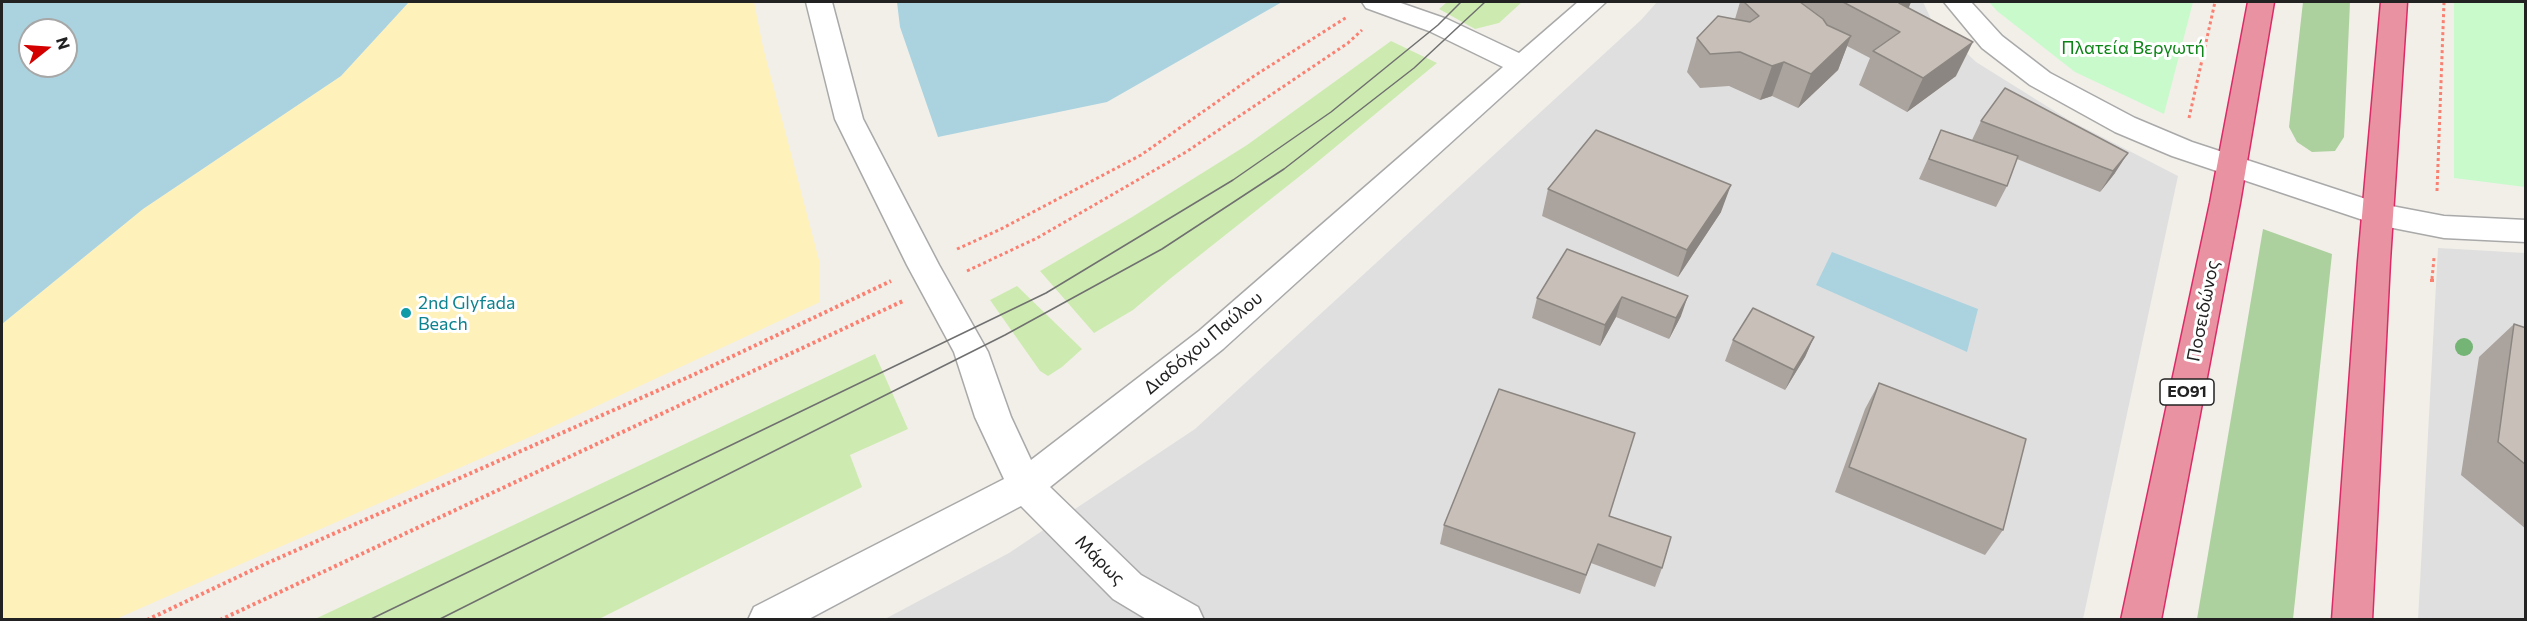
<!DOCTYPE html>
<html>
<head>
<meta charset="utf-8">
<style>
  body { margin:0 }
  #map { position:relative; width:2527px; height:621px; overflow:hidden; background:#f2efe9; font-family:Commissioner,sans-serif }
  canvas { display:block }
  .frame { position:absolute; inset:0; border:3px solid #222; pointer-events:none }
  .north { position:absolute; left:18px; top:18px; width:60px; height:60px; box-sizing:border-box; background:#fff; border:2px solid #a7a7a7; border-radius:50%; rotate:73deg; font-size:16px; font-weight:700; line-height:24px; text-align:center; color:#222 }
  .north::after { content:''; display:block; margin:auto; width:21px; height:27px; background:#d40000; clip-path:polygon(50% 0,100% 100%,50% 72%,0 100%) }
</style>
</head>
<body>
<div id="map">
<canvas width="2527" height="621"></canvas>
<div class="frame"></div>
<div class="north">N</div>
</div>
<script>
const g = document.querySelector('canvas').getContext('2d');
g.lineJoin = 'round';
function fill(path, color) { g.fillStyle = color; g.fill(path, 'evenodd'); }
const poly = rows => new Path2D(rows.map(r => 'M' + r).join(''));
function stroke(path, color, width, dash) { g.strokeStyle = color; g.lineWidth = width; g.lineCap = dash ? 'butt' : 'round'; g.setLineDash(dash || []); g.stroke(path); }
function label(font, color, halo, rows, align = 'center') {
  g.font = font + ' Commissioner,sans-serif'; g.lineWidth = 6; g.setLineDash([]); g.textBaseline = 'middle'; g.strokeStyle = halo; g.fillStyle = color; for (const [text, x, y, turn = 0] of rows) {
    g.save(); g.translate(x, y); g.rotate((+turn || 0) * Math.PI / 180); g.textAlign = isNaN(turn) ? turn : align; if (halo) g.strokeText(text, 0, 0); g.fillText(text, 0, 0); g.restore();
  }
}
fill(poly([
  [1657,2,1923,2,1931,19,1976,62,2069,120,2178,176,2083,619,883,620,1009,553,1195,429,1641,20],
  [2438,248,2525,253,2525,619,2418,620]
]), '#e0dfdf');
fill(poly([
  [1447,2,1522,2,1499,23,1475,29,1439,9],
  [1391,41,1437,63,1310,168,1171,278,1133,310,1094,333,1040,271,1132,217,1247,145],
  [1017,286,1082,349,1062,367,1048,376,1040,371,990,300],
  [875,354,908,429,850,455,862,487,599,619,315,619]
]), '#cdebb0');
fill(poly([
  [2303,2,2350,2,2344,137,2335,151,2312,152,2297,142,2289,127],
  [2263,229,2332,254,2293,619,2197,619]
]), '#add19e');
fill(poly([
  [409,2,754,2,763,47,819,260,820,302,541,432,116,619,2,620,2,324,143,209,341,76]
]), '#fff1ba');
fill(poly([
  [1989,2,2193,2,2164,114,2075,72,1997,11],
  [2454,2,2525,2,2525,187,2454,178]
]), '#c8facc');
fill(poly([
  [2,2,409,2,341,76,143,209,2,324],
  [30,30,66,30,66,66,30,66],
  [897,2,1282,2,1107,102,938,137,900,27],
  [1832,252,1978,309,1967,352,1816,285]
]), '#aad3df');
const minor = poly([
  [806,2,832,2,863,119,939,265,988,352,1011,417,1031,460,1199,331,1503,67,1429,31,1366,8,1362,2,1398,2,1447,19,1519,53,1578,2,1606,2,1223,349,1050,487,1141,575,1198,607,1204,620,1148,620,1113,599,1021,506,807,620,748,620,754,607,1004,479,975,417,954,352,907,265,835,119,806,2],
  [1944,2,1971,2,2002,36,2050,73,2135,118,2192,142,2381,204,2444,216,2526,220,2526,242,2444,238,2378,225,2172,156,2115,132,2030,85,1982,48,1944,2]
]);
const highway = poly([
  [2248,2,2274,2,2240,203,2161,620,2121,620,2210,203,2248,2],
  [2381,2,2407,2,2390,261,2372,620,2332,620,2358,261,2381,2]
]);
stroke(minor, '#a9a9a9', 3);
stroke(highway, '#dc2a67', 3);
stroke(poly([
  [2189,118,2215,2],
  [2437,191,2444,2],
  [957,249,999,230,1141,155,1254,76,1347,17],
  [967,271,1037,238,1186,152,1348,43,1362,30],
  [2432,279,2434,258]
]), '#fa8072', 3, [3, 3]);
stroke(poly([
  [2432,282,2432,278],
  [147,620,265,564,693,375,891,281],
  [220,620,903,301]
]), '#fa8072', 4, [3, 3]);
fill(minor, '#fff');
fill(highway, '#e892a2');
stroke(poly([
  [369,620,1046,293,1233,180,1331,112,1438,25,1461,2],
  [438,620,1005,335,1162,249,1284,169,1414,68,1485,2]
]), '#707070', 1.5);
g.fillStyle = '#74b475';
for (const [x, y] of [
  [2464,347]
]) { g.beginPath(); g.arc(x, y, 9, 0, 2 * Math.PI); g.fill(); }
fill(poly([
  [1740,2,1911,2,1908,8,1956,76,1907,112,1859,85,1870,58,1847,46,1838,70,1798,108,1772,96,1760,100,1729,86,1700,88,1687,72,1697,38,1735,19],
  [2005,88,2115,173,2100,192,2017,159,2007,186,1996,207,1919,179,1941,130,1972,140,1981,121],
  [1548,189,1721,212,1678,277,1542,216],
  [1567,249,1681,316,1669,339,1616,317,1600,346,1532,318,1537,298],
  [2514,324,2526,328,2526,529,2461,475,2479,357],
  [1814,337,1805,357,1785,390,1725,361,1733,340],
  [1879,383,2003,530,1985,555,1835,492,1865,409],
  [1609,516,1662,568,1655,587,1591,563,1580,594,1440,544,1444,525]
]), '#aba49e');
fill(poly([
  [1902,2,1911,2,1901,27,1899,3],
  [1851,36,1838,70,1798,108,1811,74],
  [1973,42,1956,76,1907,112,1923,78],
  [1784,62,1772,96,1760,100,1772,66],
  [2128,153,2115,173,2100,192,2113,171],
  [1731,185,1721,212,1678,277,1687,250],
  [1688,296,1681,316,1669,339,1676,318],
  [1622,297,1616,317,1600,346,1605,325],
  [1814,337,1805,357,1785,390,1794,370]
]), '#8b8681');
const building = poly([
  [1744,2,1800,2,1823,19,1827,25,1851,36,1811,74,1784,62,1772,66,1740,52,1710,54,1697,38,1718,16,1750,22,1759,16,1744,2],
  [1843,2,1902,2,1899,3,1973,42,1923,78,1873,51,1900,32,1843,2],
  [2005,88,2128,153,2113,171,1981,121,2005,88],
  [1596,130,1731,185,1687,250,1548,189,1596,130],
  [1941,130,2018,156,2007,186,1929,159,1941,130],
  [1567,249,1688,296,1676,318,1622,297,1605,325,1537,298,1567,249],
  [1753,308,1814,337,1794,370,1733,340,1753,308],
  [2514,324,2526,328,2526,465,2498,442,2514,324],
  [1879,383,2026,439,2003,530,1849,467,1879,383],
  [1499,389,1635,433,1609,516,1671,537,1662,568,1598,544,1586,575,1444,525,1499,389]
]);
fill(building, '#c7bfb8');
stroke(building, '#8b8681', 1.5);
for (const [x, y, r, color] of [
  [406,313,6,"#0f9aa8"]
]) { const dot = new Path2D(); dot.arc(x, y, r, 0, 2 * Math.PI); g.fillStyle = color; g.fill(dot); stroke(dot, '#fff', 2); }
for (const [x, y, w] of [
  [2187,392,54]
]) { const box = new Path2D(); box.roundRect(x - w / 2, y - 13, w, 26, 4.5); g.fillStyle = '#fff'; g.fill(box); stroke(box, '#222', 1.5); }
label('bold 16px', '#222', null, [
  ["ΕΟ91",2187,392]
]);
label('18px', '#0c8416', '#fff', [
  ["Πλατεία Βεργωτή",2133,48]
]);
label('18px', '#0d838f', '#fff', [
  ["2nd Glyfada",418,303],
  ["Beach",418,324]
], 'left');
label('18px', '#222', '#fff', [
  ["Ποσειδώνος",2203,311,-79],
  ["Διαδόχου Παύλου",1203,343,-40],
  ["Μάρως",1100,560,45]
]);
</script>
</body>
</html>
